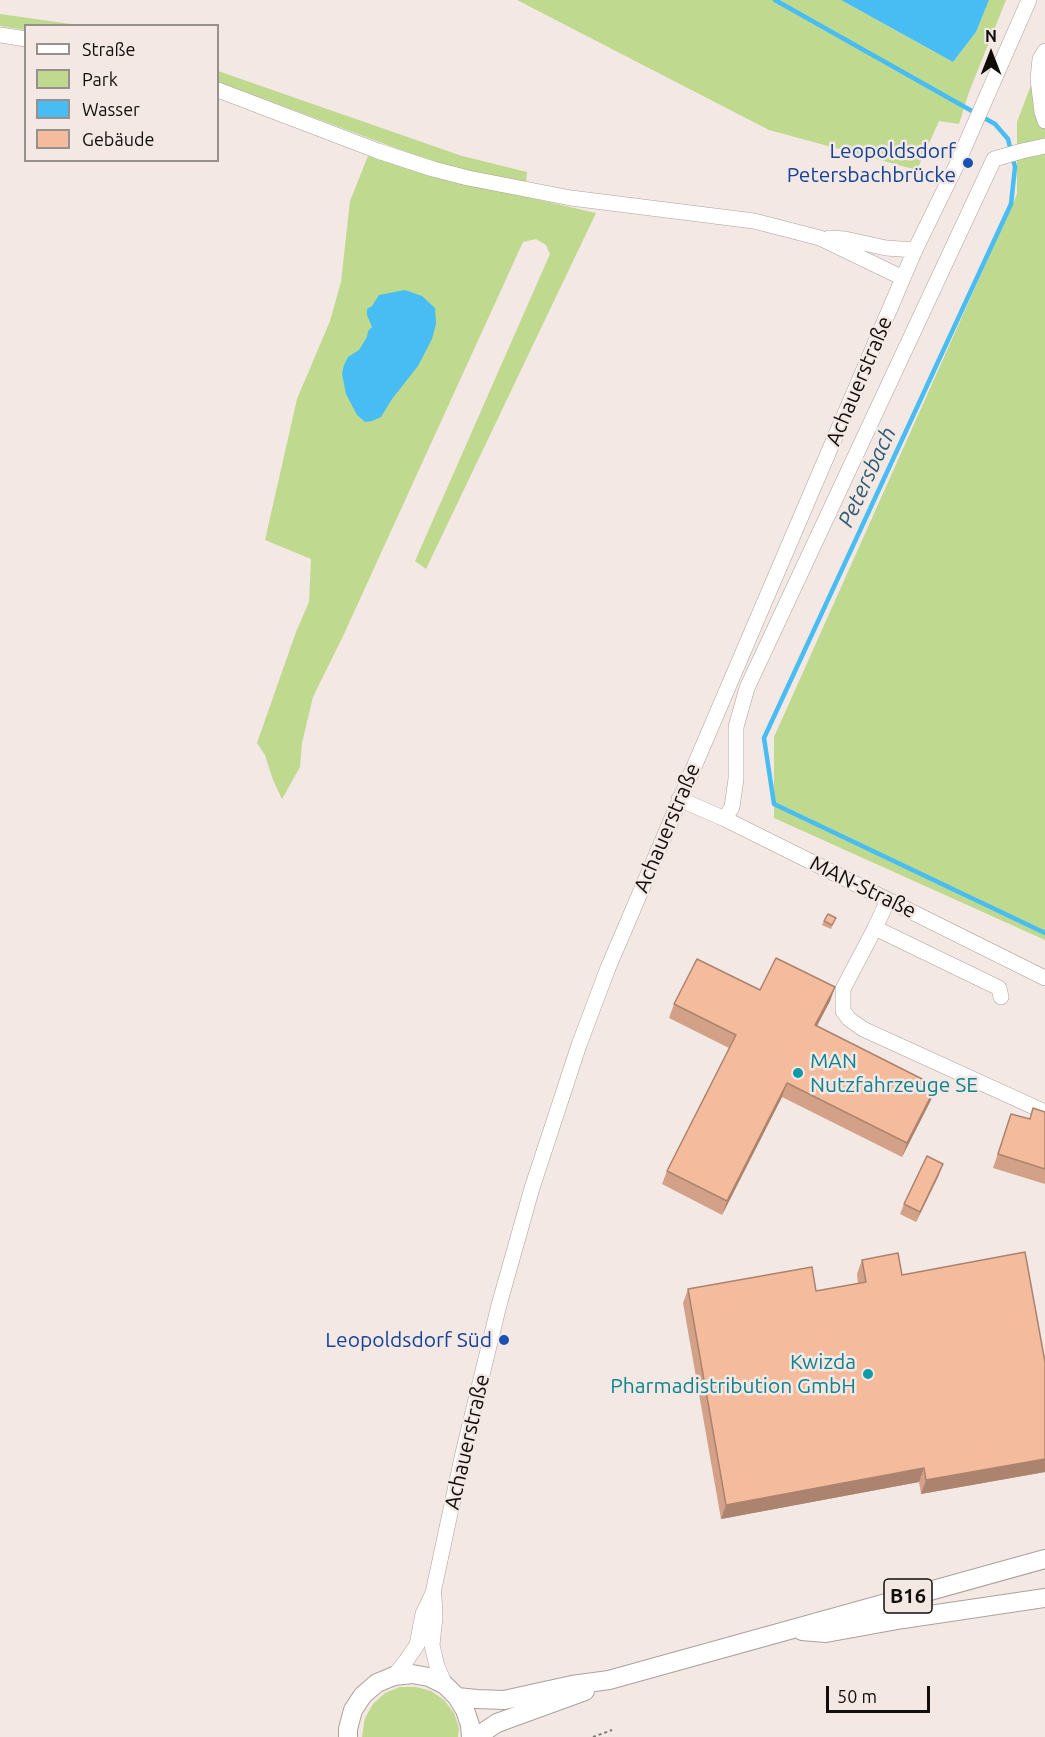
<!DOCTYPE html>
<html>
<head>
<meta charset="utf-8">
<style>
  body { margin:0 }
  #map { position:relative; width:1045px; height:1737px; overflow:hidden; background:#f3e8e3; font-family:Ubuntu,sans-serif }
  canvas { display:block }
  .legend { position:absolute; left:24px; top:24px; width:195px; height:138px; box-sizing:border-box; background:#f3e8e3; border:2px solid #98908d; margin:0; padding:8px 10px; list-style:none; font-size:18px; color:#100d0b }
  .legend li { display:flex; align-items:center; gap:12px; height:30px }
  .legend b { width:30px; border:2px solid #98908d }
  .north { position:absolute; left:961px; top:24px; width:60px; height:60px; -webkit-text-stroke:4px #f3e8e3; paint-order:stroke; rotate:0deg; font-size:16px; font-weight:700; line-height:24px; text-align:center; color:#100d0b }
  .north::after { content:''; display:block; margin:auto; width:21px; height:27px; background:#100d0b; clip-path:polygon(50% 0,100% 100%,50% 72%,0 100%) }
  .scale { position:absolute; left:826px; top:1686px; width:104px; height:27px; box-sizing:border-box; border:3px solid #100d0b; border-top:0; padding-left:8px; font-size:18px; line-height:21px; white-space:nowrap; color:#100d0b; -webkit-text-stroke:4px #f3e8e3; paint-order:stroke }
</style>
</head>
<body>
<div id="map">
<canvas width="1045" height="1737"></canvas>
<ul class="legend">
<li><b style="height:8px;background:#fff"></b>Straße</li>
<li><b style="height:16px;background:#bfd98e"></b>Park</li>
<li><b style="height:16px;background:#48bdf3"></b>Wasser</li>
<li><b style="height:16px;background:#f4bb9d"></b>Gebäude</li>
</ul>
<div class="north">N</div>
<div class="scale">50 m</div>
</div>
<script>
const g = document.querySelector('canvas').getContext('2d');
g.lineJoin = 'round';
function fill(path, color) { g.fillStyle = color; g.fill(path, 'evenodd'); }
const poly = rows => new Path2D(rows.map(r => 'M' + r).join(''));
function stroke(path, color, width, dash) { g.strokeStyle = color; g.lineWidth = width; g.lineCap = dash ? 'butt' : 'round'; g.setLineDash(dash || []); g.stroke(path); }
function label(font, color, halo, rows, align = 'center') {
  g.font = font + ' Ubuntu,sans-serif'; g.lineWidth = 5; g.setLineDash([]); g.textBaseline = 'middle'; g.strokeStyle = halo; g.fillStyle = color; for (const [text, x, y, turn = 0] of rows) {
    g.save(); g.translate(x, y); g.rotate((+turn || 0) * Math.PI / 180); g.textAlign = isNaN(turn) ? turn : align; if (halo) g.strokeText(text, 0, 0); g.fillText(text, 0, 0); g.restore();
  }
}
fill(poly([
  [517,0,841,0,953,62,976,32,989,0,1006,0,969,92,959,124,939,121,917,170,769,130],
  [0,14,78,25,26,26,25,30,0,26],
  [1045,48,1045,940,774,818,774,737,1017,194,1017,122],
  [218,71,462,156,527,172,526,183,461,170,412,154,218,82],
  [368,156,452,182,518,195,596,213,426,569,415,561,550,254,546,245,536,239,523,242,344,634,313,697,302,743,300,767,282,799,273,780,265,755,257,743,296,632,309,602,311,559,265,540,297,399,330,321,341,282,350,201],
  [400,1687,416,1687,431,1691,444,1700,454,1713,459,1728,458,1737,362,1737,365,1718,373,1704,385,1693]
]), '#bfd98e');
fill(poly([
  [841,0,989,0,976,32,953,62],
  [405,290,422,296,435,308,436,324,432,339,418,366,392,399,381,417,372,421,365,422,357,415,346,394,342,374,344,365,348,357,359,350,367,337,368,331,372,327,367,315,367,309,372,306,379,295]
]), '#48bdf3');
stroke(poly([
  [775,0,995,124,1008,139,1015,167,1011,204,764,738,774,804,1045,933]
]), '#48bdf3', 4.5);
const minor = poly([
  [0,35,26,39],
  [1045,51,1040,59,1038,79,1042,112,1045,121],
  [218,90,378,151,433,169,468,178,571,198,754,221,820,238,903,278],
  [829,238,845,239,886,248,915,250],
  [679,799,725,819,1045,978],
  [725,819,732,807,736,779,736,727,747,688,994,159,1022,151,1045,146],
  [888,900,875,928,999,988,1001,997],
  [875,928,843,989,843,1011,849,1019,863,1029,1045,1112],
  [434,1596,435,1617,432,1645,437,1666,445,1685],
  [394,1676,406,1661,417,1645,423,1614,433,1593,463,1453,499,1305,532,1188,579,1045,608,968,915,250,957,164,1029,0]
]);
const major = poly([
  [802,1631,826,1633,903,1619,1045,1598],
  [457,1697,477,1699,504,1700,572,1685,609,1680,1045,1559],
  [348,1737,348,1729,353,1710,363,1695,377,1683,394,1676,412,1674,429,1677,445,1685,457,1697,465,1710,470,1725,471,1737],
  [476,1737,497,1723,585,1691]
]);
stroke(minor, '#aba19c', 16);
stroke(major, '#aba19c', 20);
stroke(poly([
  [593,1737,612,1730]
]), '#7d7673', 2, [3, 3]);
stroke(minor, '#fff', 15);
stroke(major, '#fff', 18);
fill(poly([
  [824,921,834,922,831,929,822,925],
  [835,987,830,1001,817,1026,936,1086,931,1100,902,1157,782,1097,722,1215,662,1184,667,1171,729,1048,669,1018,674,1004,760,990],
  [1045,1112,1045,1184,993,1168,1011,1114,1029,1119],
  [939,1175,916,1222,900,1214,904,1204],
  [862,1260,902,1275,1045,1362,1045,1472,921,1494,919,1482,721,1519,683,1303,688,1289,816,1291,858,1283,857,1274]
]), '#d2a187');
fill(poly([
  [835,987,830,1001,810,1039,815,1025],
  [787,1083,782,1097,722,1215,727,1201],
  [936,1086,931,1100,902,1157,907,1143],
  [943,1164,939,1175,916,1222,920,1212],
  [1045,1459,1045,1472,921,1494,926,1480],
  [924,1468,919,1482,721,1519,726,1505]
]), '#ab836e');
const building = poly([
  [828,914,836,918,832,925,824,921,828,914],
  [776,958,835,987,815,1025,936,1086,907,1143,787,1083,727,1201,667,1171,736,1035,674,1004,697,959,760,990,776,958],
  [1033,1108,1045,1112,1045,1169,998,1154,1011,1114,1030,1119,1033,1108],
  [927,1156,943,1164,920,1212,904,1204,927,1156],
  [1025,1252,1045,1362,1045,1459,926,1480,924,1468,726,1505,688,1289,812,1267,816,1291,866,1282,862,1260,898,1253,902,1275,1025,1252]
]);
fill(building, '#f4bb9d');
stroke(building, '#ab836e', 1.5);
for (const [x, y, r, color] of [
  [968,163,6,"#1a4fb4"],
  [798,1073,6,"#0f9aa8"],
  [504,1340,6,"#1a4fb4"],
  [868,1374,6,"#0f9aa8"]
]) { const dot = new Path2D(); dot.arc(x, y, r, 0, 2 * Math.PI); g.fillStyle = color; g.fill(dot); stroke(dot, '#f3e8e3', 2); }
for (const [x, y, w] of [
  [908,1596,48]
]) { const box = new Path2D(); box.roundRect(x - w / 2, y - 17, w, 34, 4.5); g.fillStyle = '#f3e8e3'; g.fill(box); stroke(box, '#100d0b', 1.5); }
label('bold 20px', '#100d0b', null, [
  ["B16",908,1596]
]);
label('21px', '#164399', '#f3e8e3', [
  ["Leopoldsdorf",956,151],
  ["Petersbachbrücke",956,175],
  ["Leopoldsdorf Süd",492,1340]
], 'right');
label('21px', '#100d0b', '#f3e8e3', [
  ["Achauerstraße",859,381,-67],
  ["Achauerstraße",667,828,-67],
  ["MAN-Straße",863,887,26],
  ["Achauerstraße",467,1442,-77]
]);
label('21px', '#0d838f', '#f3e8e3', [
  ["MAN",810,1061],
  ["Nutzfahrzeuge SE",810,1085],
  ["Kwizda",856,1362,"right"],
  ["Pharmadistribution GmbH",856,1386,"right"]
], 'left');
label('italic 22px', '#2f5d75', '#f3e8e3', [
  ["Petersbach",867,477,-65]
]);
</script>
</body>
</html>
